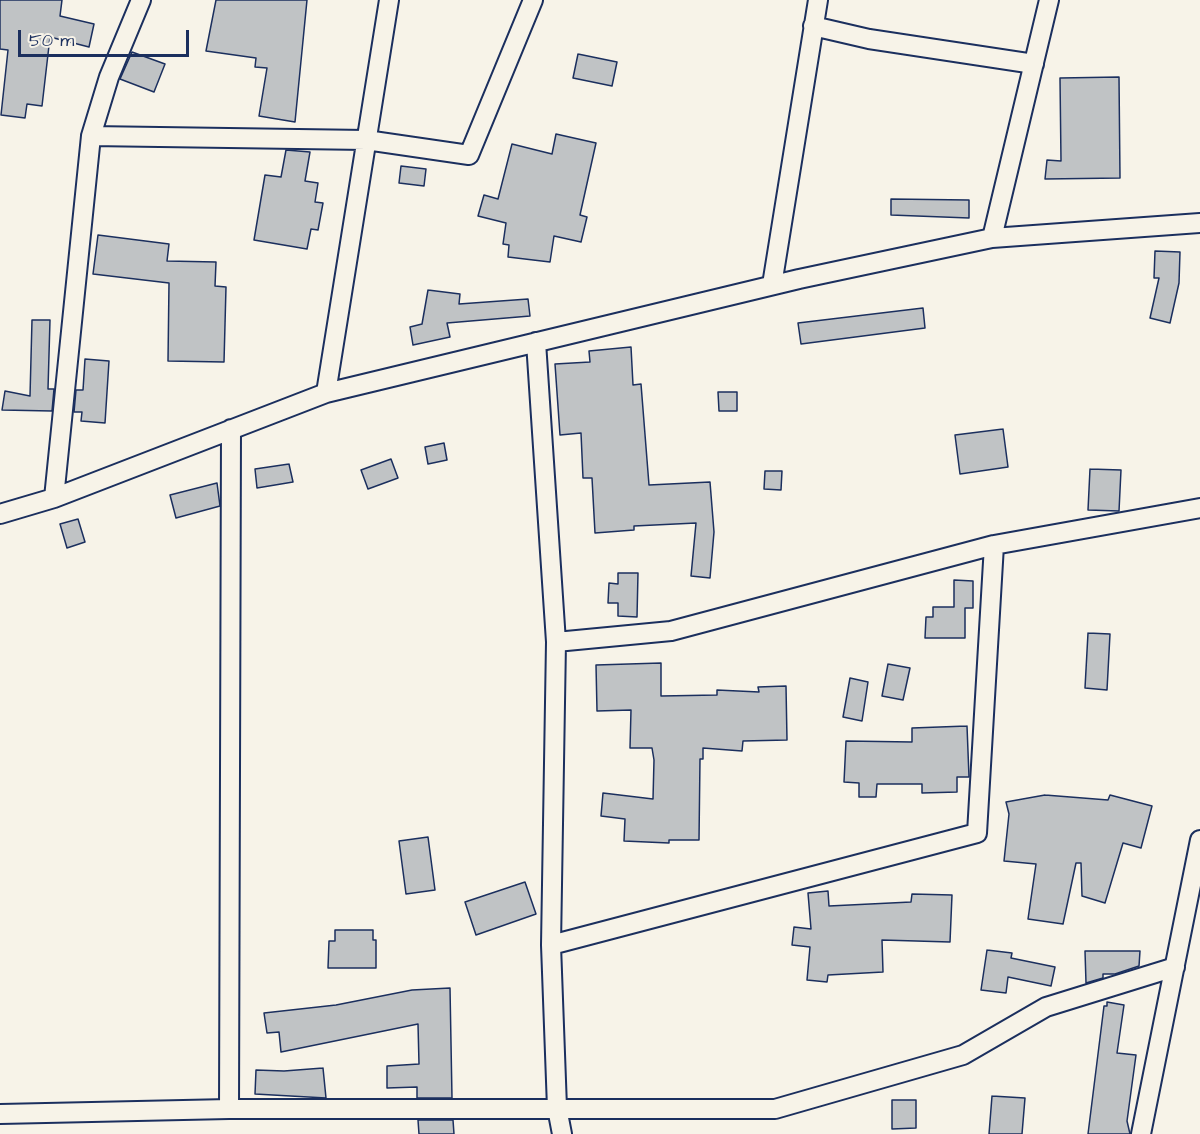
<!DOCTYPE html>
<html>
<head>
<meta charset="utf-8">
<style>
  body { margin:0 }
  #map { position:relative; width:1200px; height:1134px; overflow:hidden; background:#f7f3e8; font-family:"Architects Daughter",sans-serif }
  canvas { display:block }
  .scale { position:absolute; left:18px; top:30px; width:171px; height:27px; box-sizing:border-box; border:3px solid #1b2f5e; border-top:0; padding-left:8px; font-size:18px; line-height:21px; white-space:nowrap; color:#1b2f5e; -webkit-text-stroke:4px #f7f3e8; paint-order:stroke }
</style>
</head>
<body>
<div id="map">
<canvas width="1200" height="1134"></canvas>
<div class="scale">50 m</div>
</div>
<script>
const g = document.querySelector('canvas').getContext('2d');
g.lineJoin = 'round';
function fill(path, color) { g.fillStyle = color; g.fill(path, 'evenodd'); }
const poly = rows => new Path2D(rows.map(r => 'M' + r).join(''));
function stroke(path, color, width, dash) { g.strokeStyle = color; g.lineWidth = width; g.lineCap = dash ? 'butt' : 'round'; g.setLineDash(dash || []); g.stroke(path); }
const building = poly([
  [0,0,62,0,60,16,94,24,89,47,50,37,42,106,27,104,25,118,1,115,8,50,0,49,0,0],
  [216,0,307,0,295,122,259,116,267,68,255,67,256,58,206,51,216,0],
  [132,52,165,64,154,92,120,79,132,52],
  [578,54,617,62,612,86,573,78,578,54],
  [1119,77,1120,178,1045,179,1047,160,1061,161,1060,78,1119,77],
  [556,134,596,143,580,215,587,217,581,242,554,236,550,262,508,257,509,245,503,244,506,223,478,216,484,195,498,199,512,144,552,154,556,134],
  [286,150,310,152,305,181,318,183,315,202,323,203,318,230,311,229,307,249,254,240,265,175,281,177,286,150],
  [401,166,426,169,424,186,399,183,401,166],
  [891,199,969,200,969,218,891,215,891,199],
  [98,235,169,244,167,261,216,262,215,286,226,287,224,362,168,361,169,283,93,274,98,235],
  [1155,251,1180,252,1179,283,1170,323,1150,318,1159,278,1154,278,1155,251],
  [428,290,460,294,459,304,528,299,530,316,447,323,450,337,413,345,410,327,422,324,428,290],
  [923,308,925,328,801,344,798,323,923,308],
  [32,320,50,320,48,389,54,389,52,411,2,410,5,391,30,396,32,320],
  [631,347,633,385,641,384,649,485,710,482,714,532,710,578,691,576,696,523,634,526,634,530,595,533,592,478,583,478,581,433,560,435,555,364,590,362,589,351,631,347],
  [85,359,109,361,105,423,81,421,82,412,74,412,76,390,83,390,85,359],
  [718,392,737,392,737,411,719,411,718,392],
  [1003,429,1008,467,960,474,955,435,1003,429],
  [444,443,447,460,428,464,425,447,444,443],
  [391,459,398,478,368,489,361,470,391,459],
  [289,464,293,482,257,488,255,469,289,464],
  [1090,469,1121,470,1119,511,1088,510,1090,469],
  [765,471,782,471,781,490,764,489,765,471],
  [217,483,220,506,176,518,170,495,217,483],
  [78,519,85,542,67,548,60,524,78,519],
  [618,573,638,573,637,617,618,616,618,603,608,603,609,583,618,584,618,573],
  [954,580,973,581,973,608,965,608,965,638,925,638,926,617,933,617,933,607,954,607,954,580],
  [1088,633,1110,634,1107,690,1085,688,1088,633],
  [661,663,661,696,717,695,717,690,759,692,758,687,786,686,787,740,743,741,742,751,703,748,703,759,700,759,699,840,669,840,669,843,624,841,625,819,601,816,603,793,653,799,654,760,652,748,630,748,631,710,597,711,596,665,661,663],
  [888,664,910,668,903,700,882,696,888,664],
  [850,678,868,682,862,721,843,717,850,678],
  [967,726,969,777,957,777,957,792,922,793,922,784,877,784,876,797,859,797,859,783,844,782,846,741,912,742,912,728,967,726],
  [1045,795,1108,800,1110,795,1152,806,1141,848,1123,843,1105,903,1082,896,1081,863,1076,863,1063,924,1028,919,1036,864,1004,861,1009,814,1006,802,1045,795],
  [428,837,435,890,406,894,399,841,428,837],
  [525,882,536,914,476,935,465,902,525,882],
  [828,891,829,906,911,902,912,894,952,895,950,942,882,940,883,972,828,975,827,982,807,980,810,947,792,945,794,927,811,929,808,893,828,891],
  [335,930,373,930,373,940,376,940,376,968,328,968,329,941,335,941,335,930],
  [987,950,1012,953,1011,958,1055,967,1051,986,1008,977,1006,993,981,990,987,950],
  [1085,951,1140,951,1139,966,1115,974,1103,974,1103,978,1086,983,1085,951],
  [450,988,452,1098,417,1098,417,1087,387,1088,387,1066,419,1064,418,1024,281,1052,279,1032,267,1033,264,1013,336,1005,412,990,450,988],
  [1107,1002,1124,1005,1117,1053,1136,1055,1127,1121,1130,1134,1088,1134,1104,1006,1107,1006,1107,1002],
  [323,1068,326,1098,255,1094,256,1070,284,1071,323,1068],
  [992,1096,1025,1098,1022,1134,989,1134,992,1096],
  [892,1100,916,1100,916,1128,892,1129,892,1100],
  [418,1120,453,1120,454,1134,419,1134,418,1120]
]);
fill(building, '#c0c3c5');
stroke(building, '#1b2f5e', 1.5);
const minor = poly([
  [813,26,869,39,1034,64],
  [91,136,366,140,469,155,533,0],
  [992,238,1049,0],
  [772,285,818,0],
  [536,342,556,642,671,631,994,545,1200,508],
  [326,393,389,0],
  [54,498,91,136,109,77,141,0],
  [0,514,54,498,326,393,799,279,992,238,1200,223],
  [556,642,551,945,977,833,994,545],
  [551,945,557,1108,562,1134],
  [229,1109,231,429],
  [0,1114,229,1109,775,1109,963,1055,1046,1007,1175,967],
  [1141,1134,1200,840]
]);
stroke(minor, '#1b2f5e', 22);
stroke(minor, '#f7f3e8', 18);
</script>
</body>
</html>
